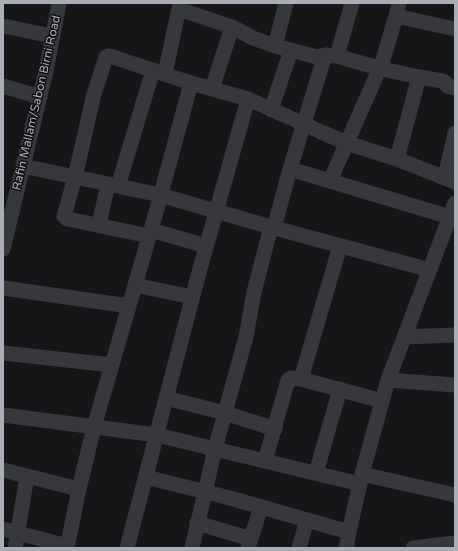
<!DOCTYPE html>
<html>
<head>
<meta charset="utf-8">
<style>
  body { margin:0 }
  #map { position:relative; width:458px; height:551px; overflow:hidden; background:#161618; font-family:"Varela Round",sans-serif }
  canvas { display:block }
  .frame { position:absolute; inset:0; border:4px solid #a8adb8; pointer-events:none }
</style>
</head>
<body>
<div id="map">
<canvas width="458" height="551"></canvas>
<div class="frame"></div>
</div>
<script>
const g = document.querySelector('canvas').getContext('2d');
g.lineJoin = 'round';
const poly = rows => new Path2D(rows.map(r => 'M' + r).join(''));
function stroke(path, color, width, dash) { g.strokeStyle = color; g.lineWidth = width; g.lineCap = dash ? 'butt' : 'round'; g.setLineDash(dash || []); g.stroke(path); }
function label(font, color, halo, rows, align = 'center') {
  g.font = font + ' "Varela Round",sans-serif'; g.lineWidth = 3; g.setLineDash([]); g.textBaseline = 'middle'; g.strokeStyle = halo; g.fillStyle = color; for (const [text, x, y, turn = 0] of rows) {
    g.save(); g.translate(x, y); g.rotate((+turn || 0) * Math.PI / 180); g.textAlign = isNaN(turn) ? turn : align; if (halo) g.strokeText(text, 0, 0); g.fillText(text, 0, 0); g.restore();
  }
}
stroke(poly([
  [179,9,232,27,253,38,275,46,317,57,325,55,337,56,378,68,419,77,443,81,446,83,447,86,455,88],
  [396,16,455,29],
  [3,26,52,36],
  [275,46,286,3],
  [337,56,352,3],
  [165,74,180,3],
  [3,86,40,97],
  [212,89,232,27],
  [271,110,291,50],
  [397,159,419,77],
  [23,166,160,195,271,227,430,270],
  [290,169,450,217],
  [445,177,455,133],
  [330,181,382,63,396,16,399,3],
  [118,186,153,70],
  [99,225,108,184],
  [274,228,290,169,325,55],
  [151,230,206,246],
  [149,236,68,219,66,218,64,216,75,177,94,94,106,57,108,56,110,56,191,83,248,99,304,124,321,132,347,143,397,159,455,182],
  [3,249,46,71,59,3],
  [135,285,192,297],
  [3,288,129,306],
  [404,337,455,335],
  [3,353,112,365],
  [301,379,340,246],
  [388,380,455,385],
  [166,398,225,413,275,429],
  [3,415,157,435,360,484],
  [265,461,288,380,291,378,301,379,382,401],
  [3,470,79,489],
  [316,473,340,389],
  [362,474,455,495],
  [146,477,230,498,349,532],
  [197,523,251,539],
  [3,529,67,546],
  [15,548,27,476],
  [67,548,79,489,94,427,155,216,191,83],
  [127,548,198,276,248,99],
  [192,548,215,449,246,337,254,292,271,227],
  [248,548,261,507],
  [299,548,307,520],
  [346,548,349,532,362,474,388,380,455,203],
  [413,548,455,543]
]), '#37383d', 15);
label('12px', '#a8adb8', '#111113', [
  ["Rafin Mallam/Sabon Birni Road",37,103,-77]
]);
</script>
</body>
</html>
